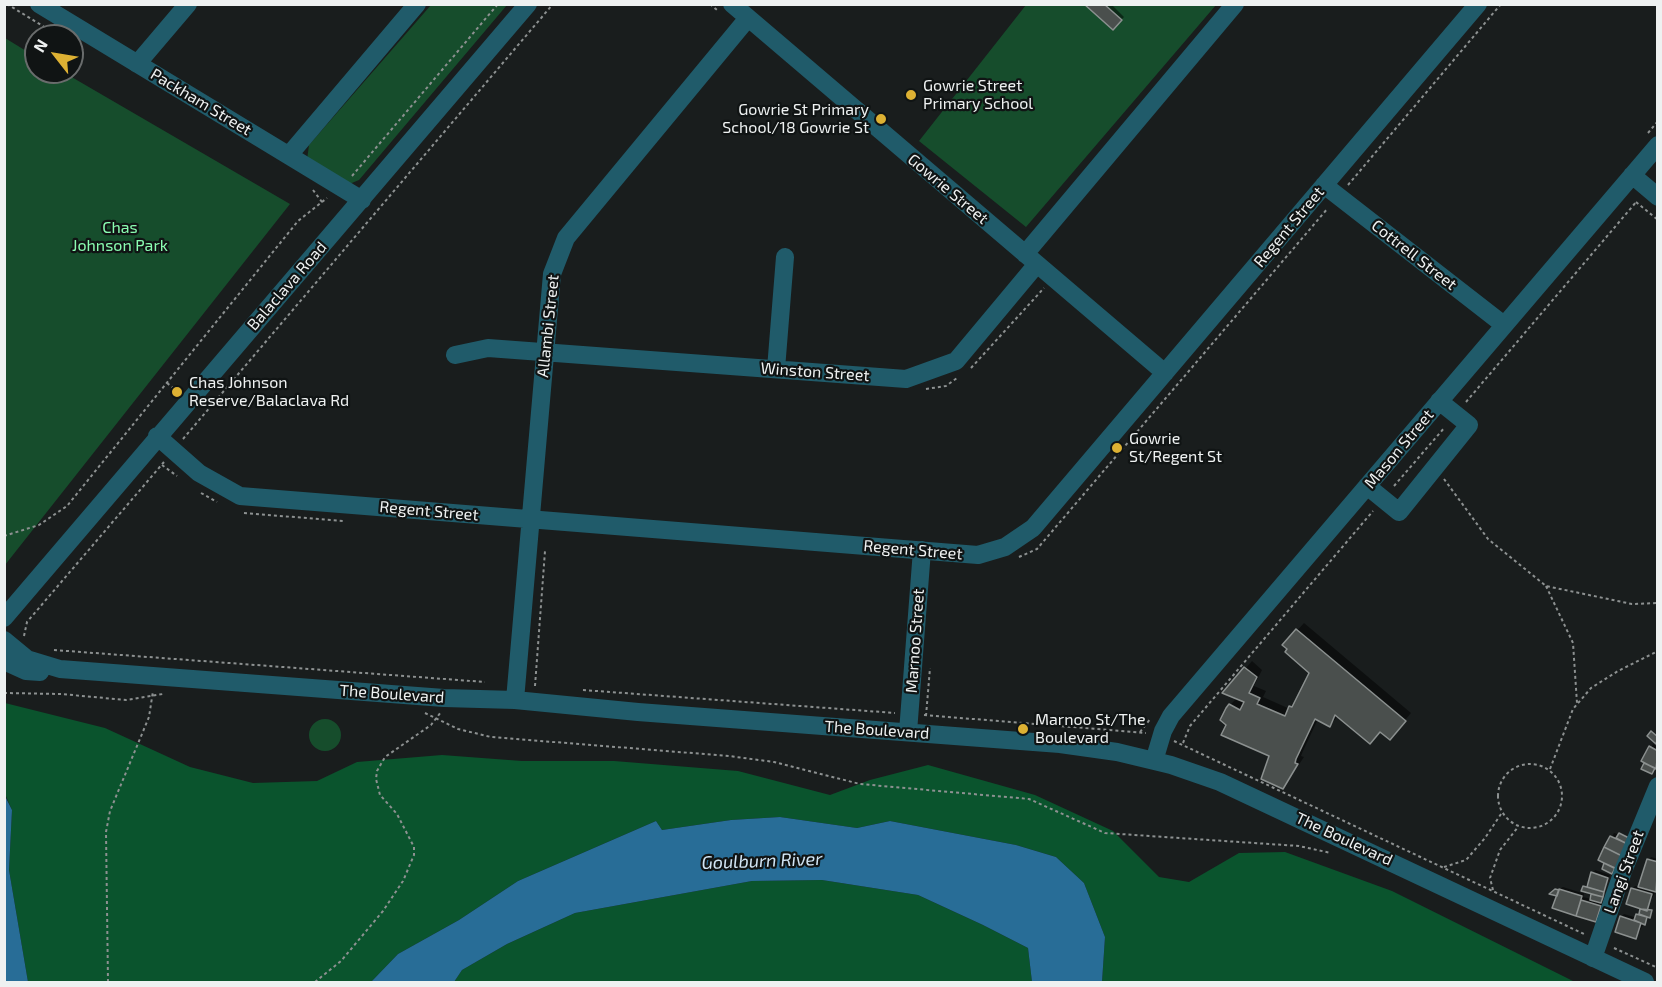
<!DOCTYPE html>
<html>
<head>
<meta charset="utf-8">
<style>
  body { margin:0 }
  #map { position:relative; width:1662px; height:987px; overflow:hidden; background:#191d1d; font-family:"Exo 2",sans-serif }
  canvas { display:block }
  .frame { position:absolute; inset:0; border:6px solid #eef1f1; pointer-events:none }
  .north { position:absolute; left:24px; top:24px; width:60px; height:60px; box-sizing:border-box; background:#101414; border:2px solid #696c6c; border-radius:50%; rotate:301deg; font-size:16px; font-weight:700; line-height:24px; text-align:center; color:#eef1f1 }
  .north::after { content:''; display:block; margin:auto; width:21px; height:27px; background:#ddb133; clip-path:polygon(50% 0,100% 100%,50% 72%,0 100%) }
</style>
</head>
<body>
<div id="map">
<canvas width="1662" height="987"></canvas>
<div class="frame"></div>
<div class="north">N</div>
</div>
<script>
const g = document.querySelector('canvas').getContext('2d');
g.lineJoin = 'round';
function fill(path, color) { g.fillStyle = color; g.fill(path, 'evenodd'); }
const poly = rows => new Path2D(rows.map(r => 'M' + r).join(''));
function stroke(path, color, width, dash) { g.strokeStyle = color; g.lineWidth = width; g.lineCap = dash ? 'butt' : 'round'; g.setLineDash(dash || []); g.stroke(path); }
function label(font, color, halo, rows, align = 'center') {
  g.font = font + ' "Exo 2",sans-serif'; g.lineWidth = 4.5; g.setLineDash([]); g.textBaseline = 'middle'; g.strokeStyle = halo; g.fillStyle = color; for (const [text, x, y, turn = 0] of rows) {
    g.save(); g.translate(x, y); g.rotate((+turn || 0) * Math.PI / 180); g.textAlign = isNaN(turn) ? turn : align; if (halo) g.strokeText(text, 0, 0); g.fillText(text, 0, 0); g.restore();
  }
}
fill(poly([
  [431,5,507,5,359,180,347,185,307,160,309,145],
  [1026,5,1216,5,1026,227,919,141],
  [5,38,36,57,36,72,63,72,290,204,5,565],
  '309 735a16 16 0 1 1 32 0a16 16 0 1 1-32 0Z'
]), '#164d2c');
fill(poly([
  [5,703,105,728,190,767,253,783,317,781,357,762,442,755,522,761,614,761,738,771,830,795,870,780,928,765,1035,795,1113,831,1159,877,1189,882,1239,853,1285,852,1392,891,1575,982,1102,982,1105,937,1084,883,1056,857,1016,845,890,821,857,828,780,817,731,820,662,830,656,821,518,881,459,920,398,954,371,982,28,982,9,870,12,810,5,794],
  [822,880,918,895,983,925,1028,948,1032,982,454,982,462,970,507,944,575,913,752,881]
]), '#0a542d');
fill(poly([
  [4,794,12,810,9,870,28,982,5,982],
  [780,817,857,828,890,821,1016,845,1056,857,1084,883,1105,937,1102,982,1032,982,1028,948,983,925,918,895,822,880,752,881,575,913,507,944,462,970,454,982,371,982,398,954,459,920,518,881,656,821,662,830,731,820]
]), '#286d97');
fill(poly([
  [1087,4,1111,4,1124,17,1113,28],
  [1304,623,1411,713,1396,731,1381,730,1338,716,1330,725,1318,719,1303,751,1301,756,1304,757,1283,788,1271,756,1228,724,1230,705,1237,698,1225,692,1252,661,1262,670,1254,686,1266,691,1263,697,1290,709,1297,701,1310,672,1284,645],
  [1653,744,1658,747,1658,766,1643,768],
  [1614,833,1629,837,1606,862,1600,860],
  [1651,857,1658,859,1658,888,1646,909,1652,910,1636,937,1621,917,1624,914,1637,918,1642,910,1632,889,1635,886,1640,887],
  [1595,870,1610,875,1603,892,1603,903,1596,920,1554,907,1559,894,1552,893,1563,887,1582,893],
  [1585,891,1593,893,1591,899,1583,897]
]), '#0007');
const building = poly([
  [1084,4,1104,4,1122,20,1113,30,1084,4],
  [1296,629,1406,721,1390,740,1380,732,1370,744,1335,715,1330,727,1315,719,1296,759,1295,763,1298,764,1283,789,1261,779,1269,756,1221,735,1226,725,1220,720,1226,708,1229,704,1240,710,1244,702,1222,693,1244,667,1257,677,1249,693,1260,698,1257,704,1285,716,1289,706,1292,707,1309,673,1285,652,1287,649,1282,645,1296,629],
  [1651,731,1658,737,1656,744,1647,736,1651,731],
  [1649,746,1658,751,1656,769,1641,761,1649,746],
  [1644,763,1655,768,1652,774,1641,769,1644,763],
  [1619,833,1629,838,1627,844,1616,838,1619,833],
  [1610,836,1628,844,1622,856,1604,847,1610,836],
  [1604,847,1622,856,1616,869,1598,860,1604,847],
  [1647,859,1658,862,1656,892,1638,887,1647,859],
  [1604,863,1615,868,1612,874,1602,869,1604,863],
  [1591,872,1608,878,1604,892,1587,887,1591,872],
  [1583,886,1604,892,1603,897,1581,891,1583,886],
  [1631,888,1652,894,1647,911,1626,904,1631,888],
  [1555,889,1559,890,1557,896,1549,894,1555,889],
  [1559,889,1582,896,1576,916,1552,908,1559,889],
  [1591,894,1603,897,1601,903,1590,900,1591,894],
  [1581,900,1601,906,1596,922,1576,916,1581,900],
  [1640,909,1652,910,1650,918,1639,914,1640,909],
  [1636,914,1647,917,1645,925,1634,920,1636,914],
  [1620,916,1641,923,1636,939,1615,932,1620,916]
]);
fill(building, '#4a4f4d');
stroke(building, '#8b908f', 1.5);
stroke(poly([
  [7,4,59,36],
  [710,4,717,10],
  [72,44,83,50],
  [1648,133,1658,121],
  [352,176,498,4],
  [1348,185,1501,4],
  [313,190,322,202],
  [1636,202,1658,220],
  [971,368,1044,288],
  [167,383,177,391],
  [926,389,946,386,957,378],
  [1466,402,1637,201],
  [183,439,553,4],
  [162,465,177,476],
  [1444,479,1488,539,1546,586,1632,604,1658,603],
  [1394,486,1445,427],
  [201,493,217,502],
  [244,513,343,521],
  [4,536,39,525,67,506,298,221,327,198],
  [1019,557,1037,549,1328,208],
  [1546,586,1573,643,1577,703],
  [24,636,27,622,164,462],
  [54,650,485,682],
  [535,686,545,551],
  [583,690,895,713],
  [4,693,61,694,126,700,163,694],
  [425,713,458,729,491,737,729,756,774,762,860,784,1029,799,1105,833,1299,846,1331,853],
  [924,715,1146,733],
  [926,716,930,668],
  [1140,732,1151,718],
  [1174,741,1584,934],
  [1183,743,1190,726,1373,511],
  '1498 796a32 32 0 1 1 64 0a32 32 0 1 1-64 0Z',
  [1550,769,1573,709,1591,688,1618,671,1658,651],
  [1444,867,1466,860,1485,838,1501,814],
  [1493,890,1490,878,1500,850,1518,827],
  [1614,948,1658,968],
  [108,982,106,832,110,811,149,717,153,691],
  [315,982,341,961,383,911,403,881,414,855,414,847,397,814,380,795,376,779,377,771,385,757,431,725,441,712]
]), '#8d9191', 2, [3, 3]);
stroke(poly([
  [39,4,362,200],
  [732,4,1165,373],
  [137,64,188,4],
  [289,155,417,4],
  [1632,175,1658,197],
  [1324,185,1504,325],
  [1025,254,1235,4],
  [455,355,488,348,906,379,956,361,1037,264],
  [776,369,785,257],
  [157,436,199,473,240,496,978,555,1005,547,1033,528,1478,4],
  [1367,486,1399,512,1469,425,1439,401],
  [4,618,528,4],
  [4,640,27,659,60,669,444,698,515,700,638,712,1060,744,1117,752,1171,765,1220,782,1645,982],
  [4,661,26,671,40,672],
  [515,700,552,274,566,238,748,18],
  [908,732,922,550],
  [1154,761,1163,731,1171,716,1658,145],
  [1593,958,1623,871,1658,786]
]), '#205b6a', 18);
for (const [x, y, r, color] of [
  [911,95,6,"#ddb133"],
  [881,119,6,"#ddb133"],
  [177,392,6,"#ddb133"],
  [1117,448,6,"#ddb133"],
  [1023,729,6,"#ddb133"]
]) { const dot = new Path2D(); dot.arc(x, y, r, 0, 2 * Math.PI); g.fillStyle = color; g.fill(dot); stroke(dot, '#101414', 2); }
label('16px', '#eef1f1', '#101414', [
  ["Gowrie Street",923,86],
  ["Primary School",923,104],
  ["Gowrie St Primary",869,110,"right"],
  ["School/18 Gowrie St",869,128,"right"],
  ["Chas Johnson",189,383],
  ["Reserve/Balaclava Rd",189,401],
  ["Gowrie",1129,439],
  ["St/Regent St",1129,457],
  ["Marnoo St/The",1035,720],
  ["Boulevard",1035,738]
], 'left');
label('16px', '#eef1f1', '#101414', [
  ["Packham Street",201,102,31],
  ["Gowrie Street",948,189,40],
  ["Regent Street",1289,227,-50],
  ["Cottrell Street",1414,255,38],
  ["Balaclava Road",287,286,-49],
  ["Allambi Street",548,326,-84],
  ["Winston Street",815,372,4],
  ["Mason Street",1399,449,-50],
  ["Regent Street",429,511,5],
  ["Regent Street",913,550,5],
  ["Marnoo Street",915,641,-86],
  ["The Boulevard",392,694,4],
  ["The Boulevard",877,730,4],
  ["The Boulevard",1344,839,25],
  ["Langi Street",1624,872,-70]
]);
label('16px', '#8afdb1', '#101414', [
  ["Chas",120,228],
  ["Johnson Park",120,246]
]);
label('italic 18px', '#d1e5f4', '#101414', [
  ["Goulburn River",762,861,-2]
]);
</script>
</body>
</html>
